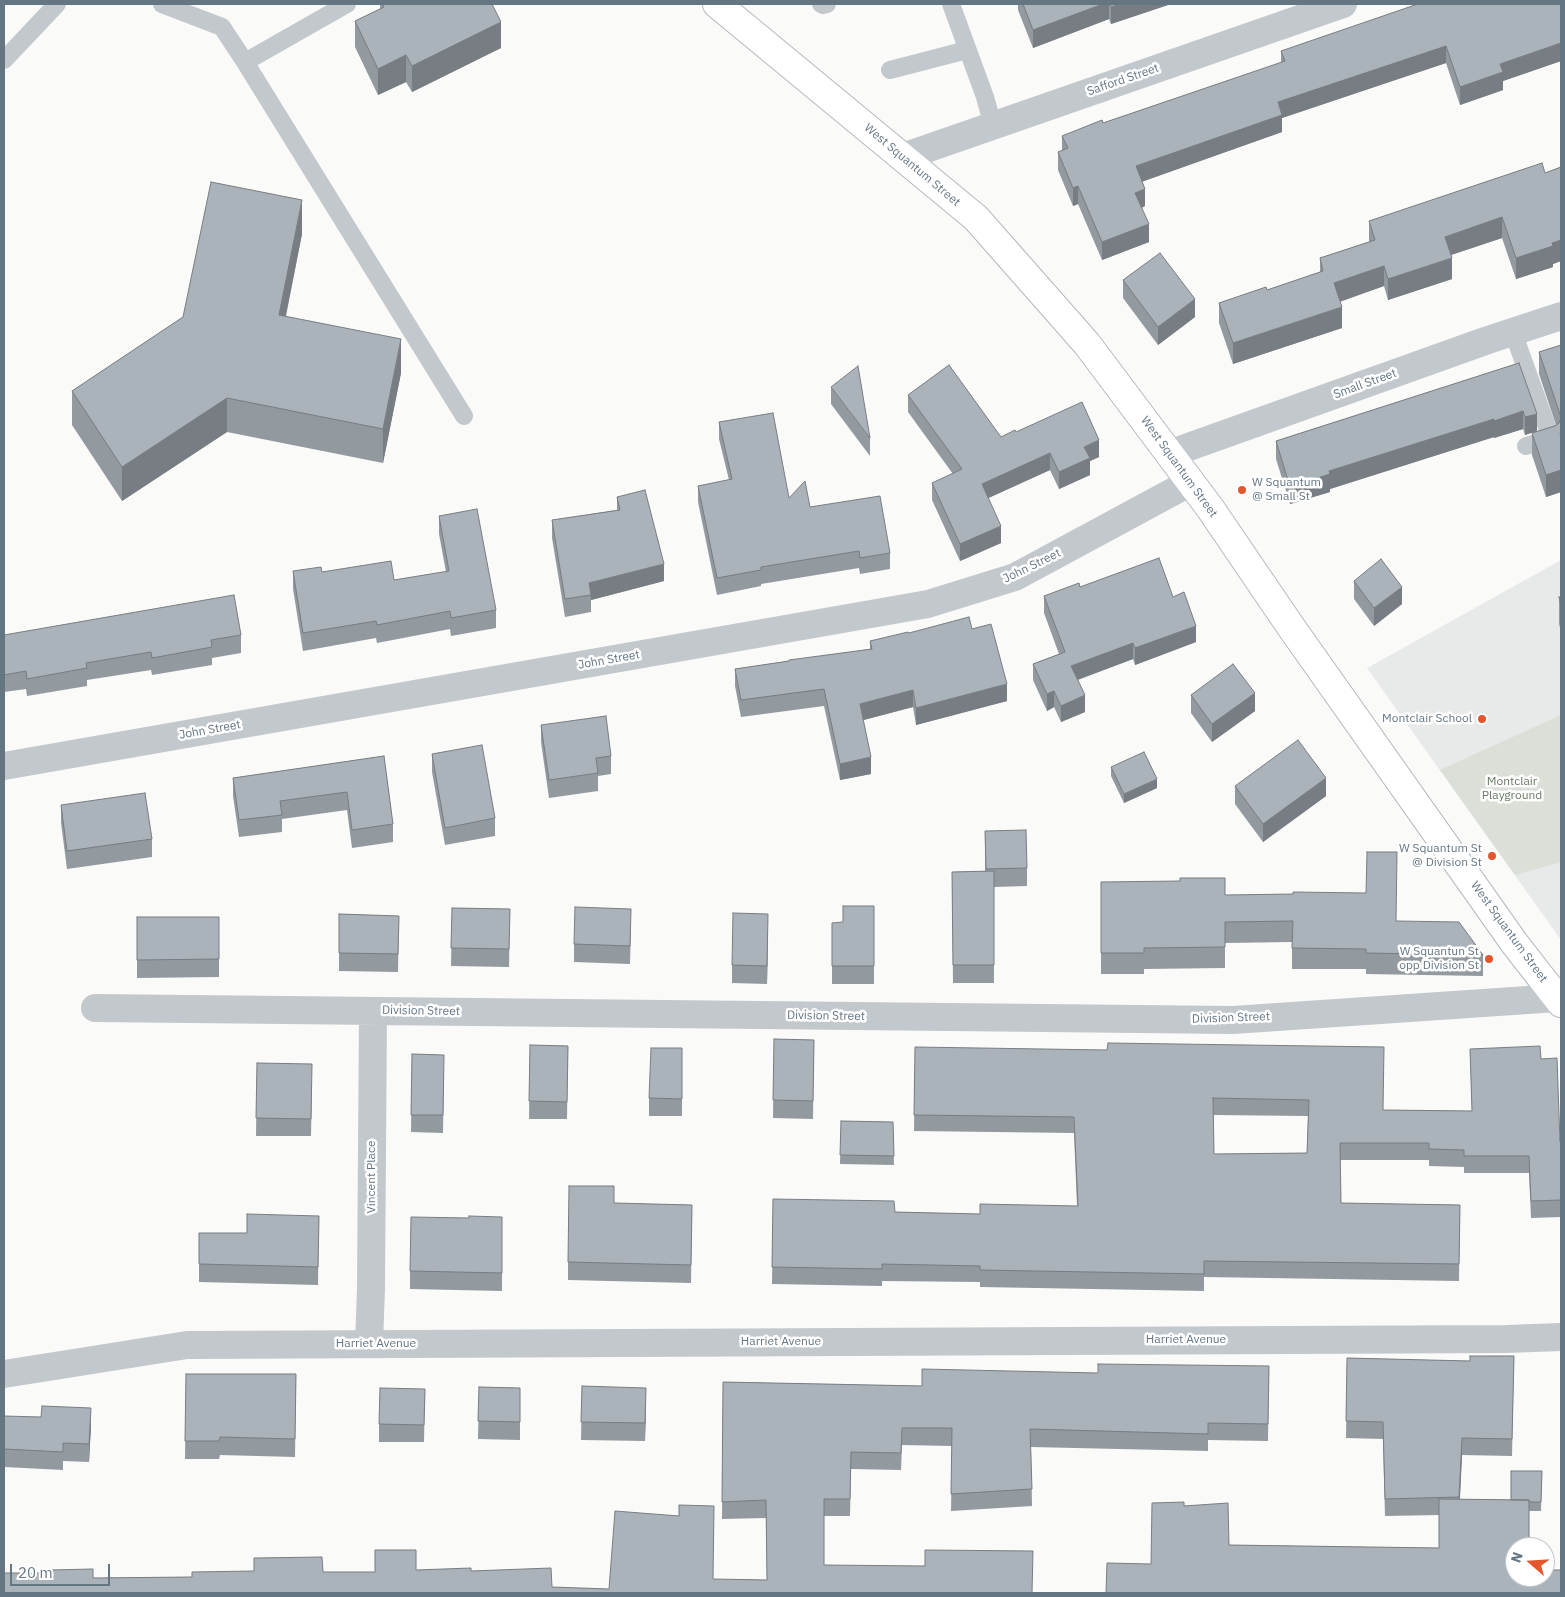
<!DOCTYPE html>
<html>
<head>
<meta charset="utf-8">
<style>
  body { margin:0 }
  #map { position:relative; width:1565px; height:1597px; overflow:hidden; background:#fafaf8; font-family:"IBM Plex Sans",sans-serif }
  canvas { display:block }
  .frame { position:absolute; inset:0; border:5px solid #657683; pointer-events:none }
  .north { position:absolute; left:1505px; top:1537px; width:50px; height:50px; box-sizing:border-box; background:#fff; border:1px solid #c1c8cd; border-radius:50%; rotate:289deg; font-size:14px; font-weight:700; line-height:20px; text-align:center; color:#657683 }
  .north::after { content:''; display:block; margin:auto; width:18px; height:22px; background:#e4572e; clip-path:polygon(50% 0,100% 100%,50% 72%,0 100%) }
  .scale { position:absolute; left:10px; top:1564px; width:100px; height:22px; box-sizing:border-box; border:2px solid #657683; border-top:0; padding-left:6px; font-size:15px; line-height:18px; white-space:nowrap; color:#657683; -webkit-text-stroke:4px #fff; paint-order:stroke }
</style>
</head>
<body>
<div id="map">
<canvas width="1565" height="1597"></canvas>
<div class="frame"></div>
<div class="north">N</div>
<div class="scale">20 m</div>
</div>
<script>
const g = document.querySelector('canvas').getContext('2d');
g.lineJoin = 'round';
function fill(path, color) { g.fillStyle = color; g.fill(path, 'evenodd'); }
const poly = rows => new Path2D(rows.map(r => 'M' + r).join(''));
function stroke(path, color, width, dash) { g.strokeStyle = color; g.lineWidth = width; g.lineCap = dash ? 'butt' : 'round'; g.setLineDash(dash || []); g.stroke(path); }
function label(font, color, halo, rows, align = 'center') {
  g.font = font + ' "IBM Plex Sans",sans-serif'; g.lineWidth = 5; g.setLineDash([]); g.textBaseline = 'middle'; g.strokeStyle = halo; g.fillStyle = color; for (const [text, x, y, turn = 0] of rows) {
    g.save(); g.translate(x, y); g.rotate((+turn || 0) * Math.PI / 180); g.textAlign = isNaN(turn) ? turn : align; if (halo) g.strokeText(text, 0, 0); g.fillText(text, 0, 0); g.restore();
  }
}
fill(poly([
  [1561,560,1561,940,1367,668]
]), '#e8e9e9');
fill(poly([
  [1561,715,1561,862,1515,875,1440,770]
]), '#dadfd7');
const secondary = poly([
  [717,4,976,218,1087,344,1210,508,1291,627,1515,944,1561,1003]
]);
stroke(secondary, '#b3babf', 30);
stroke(poly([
  [162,4,222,27,245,62],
  [347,4,245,62,464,416],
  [821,4,823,5,827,4],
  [951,4,985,97,993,126],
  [4,60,57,4],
  [890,70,967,50],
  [1513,332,1551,438,1526,446]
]), '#c3c8cc', 18);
stroke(poly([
  [903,157,1343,4],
  [1169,454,1488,340,1561,316],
  [4,766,928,604,1015,577,1191,482],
  [95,1008,1233,1020,1557,998],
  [369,1344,371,1288,373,1011],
  [4,1374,187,1345,1506,1339,1561,1337]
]), '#c3c8cc', 28);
stroke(secondary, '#fff', 28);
fill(poly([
  [380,4,492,4,501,48,412,92,406,82,378,95,355,47,355,21,380,9],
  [1018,4,1171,4,1111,24,1109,19,1033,48,1018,10],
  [1561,6,1561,61,1503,81,1503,90,1460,105,1446,63,1282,118,1282,132,1142,181,1145,206,1142,208,1149,242,1102,260,1078,204,1073,206,1058,170,1058,152,1062,151,1062,136,1103,123,1281,63,1281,51],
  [1561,167,1561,261,1553,264,1553,267,1516,279,1502,238,1451,255,1452,279,1388,300,1384,286,1340,301,1342,328,1233,364,1219,323,1219,303,1267,290,1320,272,1320,258,1369,242,1369,221,1545,173],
  [302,234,286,316,401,373,383,463,227,432,122,501,72,425,72,391,183,317],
  [1123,280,1195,317,1158,345,1123,298],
  [1561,345,1561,492,1546,497,1532,455,1532,433,1556,425,1539,374,1539,352],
  [1519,363,1537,431,1525,435,1523,429,1494,438,1494,437,1330,489,1330,492,1290,504,1276,459,1276,441],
  [831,387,870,438,870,456,831,404],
  [908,395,1001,437,1016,432,1099,457,1090,461,1090,475,1059,489,1050,470,988,498,1001,543,960,561,932,500,932,483,953,474,908,412],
  [719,422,789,498,810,507,890,553,890,569,860,574,859,568,761,584,761,586,717,595,698,502,698,486,729,480,719,439],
  [617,497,664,581,591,600,591,612,565,617,552,538,552,520,617,510],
  [439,516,496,610,496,628,451,636,450,629,377,643,376,638,303,651,293,589,293,571,322,572,394,580,446,572,439,534],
  [1354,581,1402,604,1374,626,1354,599],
  [1080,587,1173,597,1196,642,1135,665,1133,659,1078,680,1085,712,1061,722,1054,707,1047,711,1033,680,1033,664,1059,654,1044,613,1044,596],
  [1559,597,1561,597,1561,631,1559,624],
  [972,629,1007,701,916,725,913,707,863,720,871,774,840,780,824,706,741,717,735,686,735,669,870,649,870,641,909,633],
  [4,635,241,635,241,653,212,658,212,665,152,675,151,670,87,680,87,686,27,696,26,689,4,692],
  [1191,695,1255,711,1212,742,1191,713],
  [541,725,611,756,611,774,598,776,598,791,549,798,541,742],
  [432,754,495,818,495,836,445,845,432,772],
  [384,756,393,824,393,842,352,848,347,810,282,819,282,832,239,837,233,796,233,778],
  [1111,767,1157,788,1124,803,1111,776],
  [1235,786,1326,796,1263,842,1235,804],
  [61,805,152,839,152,857,67,869,61,823],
  [985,831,1027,868,1027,886,994,887,994,983,953,983,952,872,985,871],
  [1101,882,1225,895,1397,921,1483,955,1483,976,1366,974,1366,969,1292,969,1292,942,1225,943,1225,968,1144,969,1144,974,1101,974],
  [874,906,874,984,832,984,832,923,843,922],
  [452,908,510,909,509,967,451,966],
  [339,914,399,916,398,972,339,971],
  [137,917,219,917,219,977,137,978],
  [631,926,630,964,574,962,574,944],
  [768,932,767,984,732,983,732,965],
  [774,1039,814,1040,813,1119,773,1118],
  [530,1045,568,1046,567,1119,529,1119],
  [915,1047,1383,1110,1472,1111,1470,1049,1541,1059,1560,1142,1561,1142,1561,1217,1531,1218,1529,1173,1464,1173,1464,1167,1429,1166,1429,1160,1340,1160,1341,1203,1460,1205,1459,1281,1204,1277,1204,1291,980,1287,980,1282,882,1281,882,1286,772,1284,773,1199,895,1212,980,1214,1077,1206,1074,1133,914,1131],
  [1213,1115,1308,1116,1307,1153,1214,1154],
  [682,1048,682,1116,649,1116,649,1098],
  [412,1054,444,1073,443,1133,411,1132],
  [257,1063,312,1082,311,1136,256,1136],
  [841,1121,893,1122,894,1165,840,1164],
  [614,1203,692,1205,691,1283,568,1280,568,1262],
  [319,1216,318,1285,199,1282,199,1233,247,1233],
  [502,1217,502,1291,410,1289,410,1271,469,1218],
  [1514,1356,1512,1456,1462,1455,1460,1499,1511,1500,1542,1471,1541,1511,1529,1511,1515,1577,1151,1564,1184,1506,1229,1545,1439,1548,1439,1515,1385,1516,1383,1439,1346,1438,1347,1358,1470,1361],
  [1269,1366,1268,1441,1208,1440,1208,1451,1031,1447,1032,1506,951,1511,952,1446,902,1445,901,1470,851,1469,850,1516,824,1516,824,1565,1032,1593,4,1593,93,1578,192,1577,323,1572,375,1572,416,1570,471,1571,552,1587,609,1589,713,1579,767,1580,766,1518,722,1519,723,1382,922,1386,1098,1373],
  [186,1374,296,1374,295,1457,220,1455,219,1459,185,1459],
  [582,1386,646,1406,645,1441,581,1440],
  [479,1387,520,1388,520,1440,478,1439],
  [425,1389,424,1442,379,1442,379,1424],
  [4,1416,91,1425,89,1462,63,1461,63,1470,4,1467]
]), '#929a9f');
fill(poly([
  [1103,4,1109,4,1109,19,1033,48,1033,30],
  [1120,4,1171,4,1111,24,1111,7],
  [501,22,501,48,412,92,412,66],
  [1561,43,1561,61,1503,81,1503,90,1460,105,1460,87,1500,64],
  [1446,46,1446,63,1282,118,1282,132,1136,184,1136,166,1278,102],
  [406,55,406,82,378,95,378,69],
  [1078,186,1078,204,1073,206,1073,188],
  [1145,189,1145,206,1135,210,1135,193],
  [302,200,302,234,279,349,279,315],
  [1502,217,1502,238,1445,257,1445,237],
  [1149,224,1149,242,1102,260,1102,242],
  [1561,240,1561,261,1553,264,1553,267,1516,279,1516,258],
  [1452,258,1452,279,1388,300,1388,279],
  [1384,266,1384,286,1334,304,1334,283],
  [1195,299,1195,317,1158,345,1158,327],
  [1342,307,1342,328,1233,364,1233,343],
  [401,339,401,373,383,463,383,429],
  [227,398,227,432,122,501,122,467],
  [1523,411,1523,429,1494,438,1494,421],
  [1537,414,1537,431,1525,435,1525,417],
  [1494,419,1494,437,1330,489,1330,492,1290,504,1290,487,1329,471],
  [1099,440,1099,457,1090,461,1090,475,1059,489,1059,472,1084,447],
  [1050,453,1050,470,982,501,982,484],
  [1561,470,1561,492,1546,497,1546,475],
  [1001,526,1001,543,960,561,960,544],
  [664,564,664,581,591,600,589,583],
  [1402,587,1402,604,1374,626,1374,608],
  [1196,626,1196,642,1135,665,1135,648],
  [1133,643,1133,659,1071,682,1071,666],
  [1007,684,1007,701,916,725,916,708],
  [913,690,913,707,860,721,860,704],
  [1054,691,1054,707,1047,711,1047,694],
  [1255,693,1255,711,1212,742,1212,724],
  [1085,695,1085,712,1061,722,1061,706],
  [871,757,871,774,840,780,840,764],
  [1326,778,1326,796,1263,842,1263,824],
  [1157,779,1157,788,1124,803,1124,794],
  [768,914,768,932,767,984,767,966],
  [646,1388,646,1406,645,1441,645,1423],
  [91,1408,91,1425,89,1462,89,1444],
  [1462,1438,1462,1455,1459,1514,1459,1497]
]), '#777d82');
const building = poly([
  [382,4,492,4,501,22,412,66,406,55,378,69,355,21,384,7,382,4],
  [1023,4,1103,4,1033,30,1023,4],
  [1110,4,1120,4,1111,7,1110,4],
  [1418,4,1560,4,1561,6,1561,43,1500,64,1503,72,1460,87,1446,46,1278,102,1282,115,1136,166,1145,189,1135,193,1149,224,1102,242,1078,186,1073,188,1058,152,1068,148,1062,136,1102,120,1103,123,1285,61,1281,51,1418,4],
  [1542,163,1545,173,1561,167,1561,240,1552,243,1553,246,1516,258,1502,217,1445,237,1452,258,1388,279,1384,266,1334,283,1342,307,1233,343,1219,303,1266,287,1267,290,1323,271,1320,258,1375,240,1369,221,1542,163],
  [211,182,302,200,279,315,401,339,383,429,227,398,122,467,72,391,183,317,211,182],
  [1160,253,1195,299,1158,327,1123,280,1160,253],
  [1561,345,1561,417,1539,352,1561,345],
  [1519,363,1537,414,1525,417,1523,411,1494,421,1494,419,1329,471,1330,474,1290,487,1276,441,1519,363],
  [949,365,1001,437,1015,430,1016,432,1082,402,1099,440,1084,447,1090,458,1059,472,1050,453,982,484,1001,526,960,544,932,483,962,469,908,395,949,365],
  [858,366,870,438,831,387,858,366],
  [773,413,789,498,805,481,810,507,880,496,890,553,860,558,859,551,761,567,761,570,717,578,698,486,732,479,719,422,773,413],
  [1561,418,1561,433,1560,433,1561,438,1561,470,1546,475,1532,433,1555,426,1559,423,1561,418],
  [645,490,664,564,589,583,591,595,565,599,552,520,620,510,617,497,645,490],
  [477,509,496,610,451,618,450,611,377,625,376,621,303,633,293,571,321,567,322,572,391,561,394,580,449,571,439,516,477,509],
  [1159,558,1173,597,1184,592,1196,626,1135,648,1133,643,1071,666,1085,695,1061,706,1054,691,1047,694,1033,664,1065,652,1044,596,1079,583,1080,587,1159,558],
  [1381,559,1402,587,1374,608,1354,581,1381,559],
  [234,595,241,635,211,640,212,647,152,658,151,652,86,663,87,668,27,679,26,671,4,675,4,635,234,595],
  [1559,597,1561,597,1561,605,1559,597],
  [969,617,972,629,991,624,1007,684,916,708,913,690,860,704,871,757,840,764,824,689,741,700,735,669,789,661,789,660,872,649,870,641,908,632,909,633,969,617],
  [1233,664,1255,693,1212,724,1191,695,1233,664],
  [606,716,611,756,596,758,598,773,549,780,541,725,606,716],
  [1298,740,1326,778,1263,824,1235,786,1298,740],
  [482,745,495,818,445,828,432,754,482,745],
  [1144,752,1157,779,1124,794,1111,767,1144,752],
  [384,756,393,824,352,830,347,792,280,801,282,815,239,820,233,778,384,756],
  [145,793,152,839,67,851,61,805,145,793],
  [1026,830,1027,868,986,869,985,831,1026,830],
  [1367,852,1397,852,1396,921,1459,922,1483,955,1366,953,1366,949,1292,948,1293,921,1225,922,1225,947,1144,948,1144,953,1101,953,1101,882,1180,881,1180,878,1225,878,1225,895,1293,894,1293,892,1366,893,1367,852],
  [994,871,994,965,953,965,952,872,994,871],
  [843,906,874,906,874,966,832,966,832,923,843,922,843,906],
  [575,907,631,909,630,946,574,944,575,907],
  [452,908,510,909,509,949,451,948,452,908],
  [733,913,768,914,767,966,732,965,733,913],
  [339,914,399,916,398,954,339,953,339,914],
  [137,917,219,917,219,959,137,960,137,917],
  [774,1039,814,1040,813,1101,773,1100,774,1039],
  [1108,1043,1384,1047,1383,1110,1472,1111,1470,1049,1540,1046,1541,1059,1557,1058,1560,1142,1561,1142,1561,1200,1531,1201,1529,1156,1464,1156,1464,1150,1429,1149,1429,1143,1340,1143,1341,1203,1460,1205,1459,1264,1204,1261,1204,1274,980,1270,980,1266,882,1264,882,1269,772,1267,773,1199,894,1201,895,1212,980,1214,980,1204,1078,1206,1074,1117,914,1115,915,1047,1107,1050,1108,1043],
  [1213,1098,1309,1100,1307,1153,1214,1154,1213,1098],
  [530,1045,568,1046,567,1102,529,1101,530,1045],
  [651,1048,682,1048,682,1099,649,1098,651,1048],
  [412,1054,444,1055,443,1115,411,1115,412,1054],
  [257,1063,312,1064,311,1119,256,1118,257,1063],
  [841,1121,893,1122,894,1156,840,1155,841,1121],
  [569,1186,614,1186,614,1203,692,1205,691,1265,568,1262,569,1186],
  [247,1214,319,1216,318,1267,199,1264,199,1233,247,1233,247,1214],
  [469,1216,502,1217,502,1273,410,1271,411,1217,469,1218,469,1216],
  [1470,1356,1514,1356,1512,1439,1462,1438,1459,1497,1385,1499,1383,1422,1346,1421,1347,1358,1470,1361,1470,1356],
  [1098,1364,1269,1366,1268,1424,1208,1423,1208,1434,1030,1429,1032,1489,951,1494,952,1428,902,1428,901,1453,851,1452,850,1499,824,1499,824,1565,925,1566,925,1550,1033,1551,1032,1593,4,1593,4,1573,50,1573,50,1570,93,1569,93,1578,192,1577,192,1572,254,1571,254,1558,322,1557,323,1572,375,1572,375,1550,416,1550,416,1570,471,1568,471,1571,551,1568,552,1587,609,1589,615,1511,679,1516,679,1505,714,1506,713,1579,767,1580,766,1500,722,1502,723,1382,922,1386,922,1369,1098,1373,1098,1364],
  [186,1374,296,1374,295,1439,220,1437,219,1441,185,1441,186,1374],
  [582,1386,646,1388,645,1423,581,1422,582,1386],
  [479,1387,520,1388,520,1422,478,1421,479,1387],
  [380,1388,425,1389,424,1425,379,1424,380,1388],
  [42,1406,91,1408,89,1444,63,1443,63,1452,4,1449,4,1416,41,1417,42,1406],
  [1511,1471,1542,1471,1541,1502,1529,1502,1529,1500,1511,1500,1511,1471],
  [1439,1499,1529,1500,1529,1547,1515,1547,1515,1577,1545,1577,1545,1570,1561,1570,1561,1593,1106,1593,1107,1563,1151,1564,1152,1503,1184,1502,1184,1506,1228,1503,1229,1545,1439,1548,1439,1499]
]);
fill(building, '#aab3b9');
stroke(building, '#777d82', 1);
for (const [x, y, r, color] of [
  [1242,490,5,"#e4572e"],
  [1482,719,5,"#e4572e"],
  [1492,856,5,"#e4572e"],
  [1489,959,5,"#e4572e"]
]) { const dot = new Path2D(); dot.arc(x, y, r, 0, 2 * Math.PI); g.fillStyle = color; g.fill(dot); stroke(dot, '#fff', 2); }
label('12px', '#657683', '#fff', [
  ["Safford Street",1123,80,-19],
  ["West Squantum Street",912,165,40],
  ["Small Street",1365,384,-20],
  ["West Squantum Street",1179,467,54],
  ["John Street",1032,566,-26],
  ["John Street",609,660,-10],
  ["John Street",210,730,-10],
  ["West Squantum Street",1509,932,54],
  ["Division Street",421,1011,1],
  ["Division Street",826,1016,1],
  ["Division Street",1231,1018,-2],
  ["Vincent Place",372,1177,-90],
  ["Harriet Avenue",1186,1340],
  ["Harriet Avenue",781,1342],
  ["Harriet Avenue",376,1344]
]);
label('12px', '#657683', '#fff', [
  ["W Squantum",1252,483,"left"],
  ["@ Small St",1252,497,"left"],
  ["Montclair School",1472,719],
  ["W Squantum St",1482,849],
  ["@ Division St",1482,863],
  ["W Squantun St",1479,952],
  ["opp Division St",1479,966]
], 'right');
label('12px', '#687a64', '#fff', [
  ["Montclair",1512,782],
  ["Playground",1512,796]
]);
</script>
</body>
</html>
